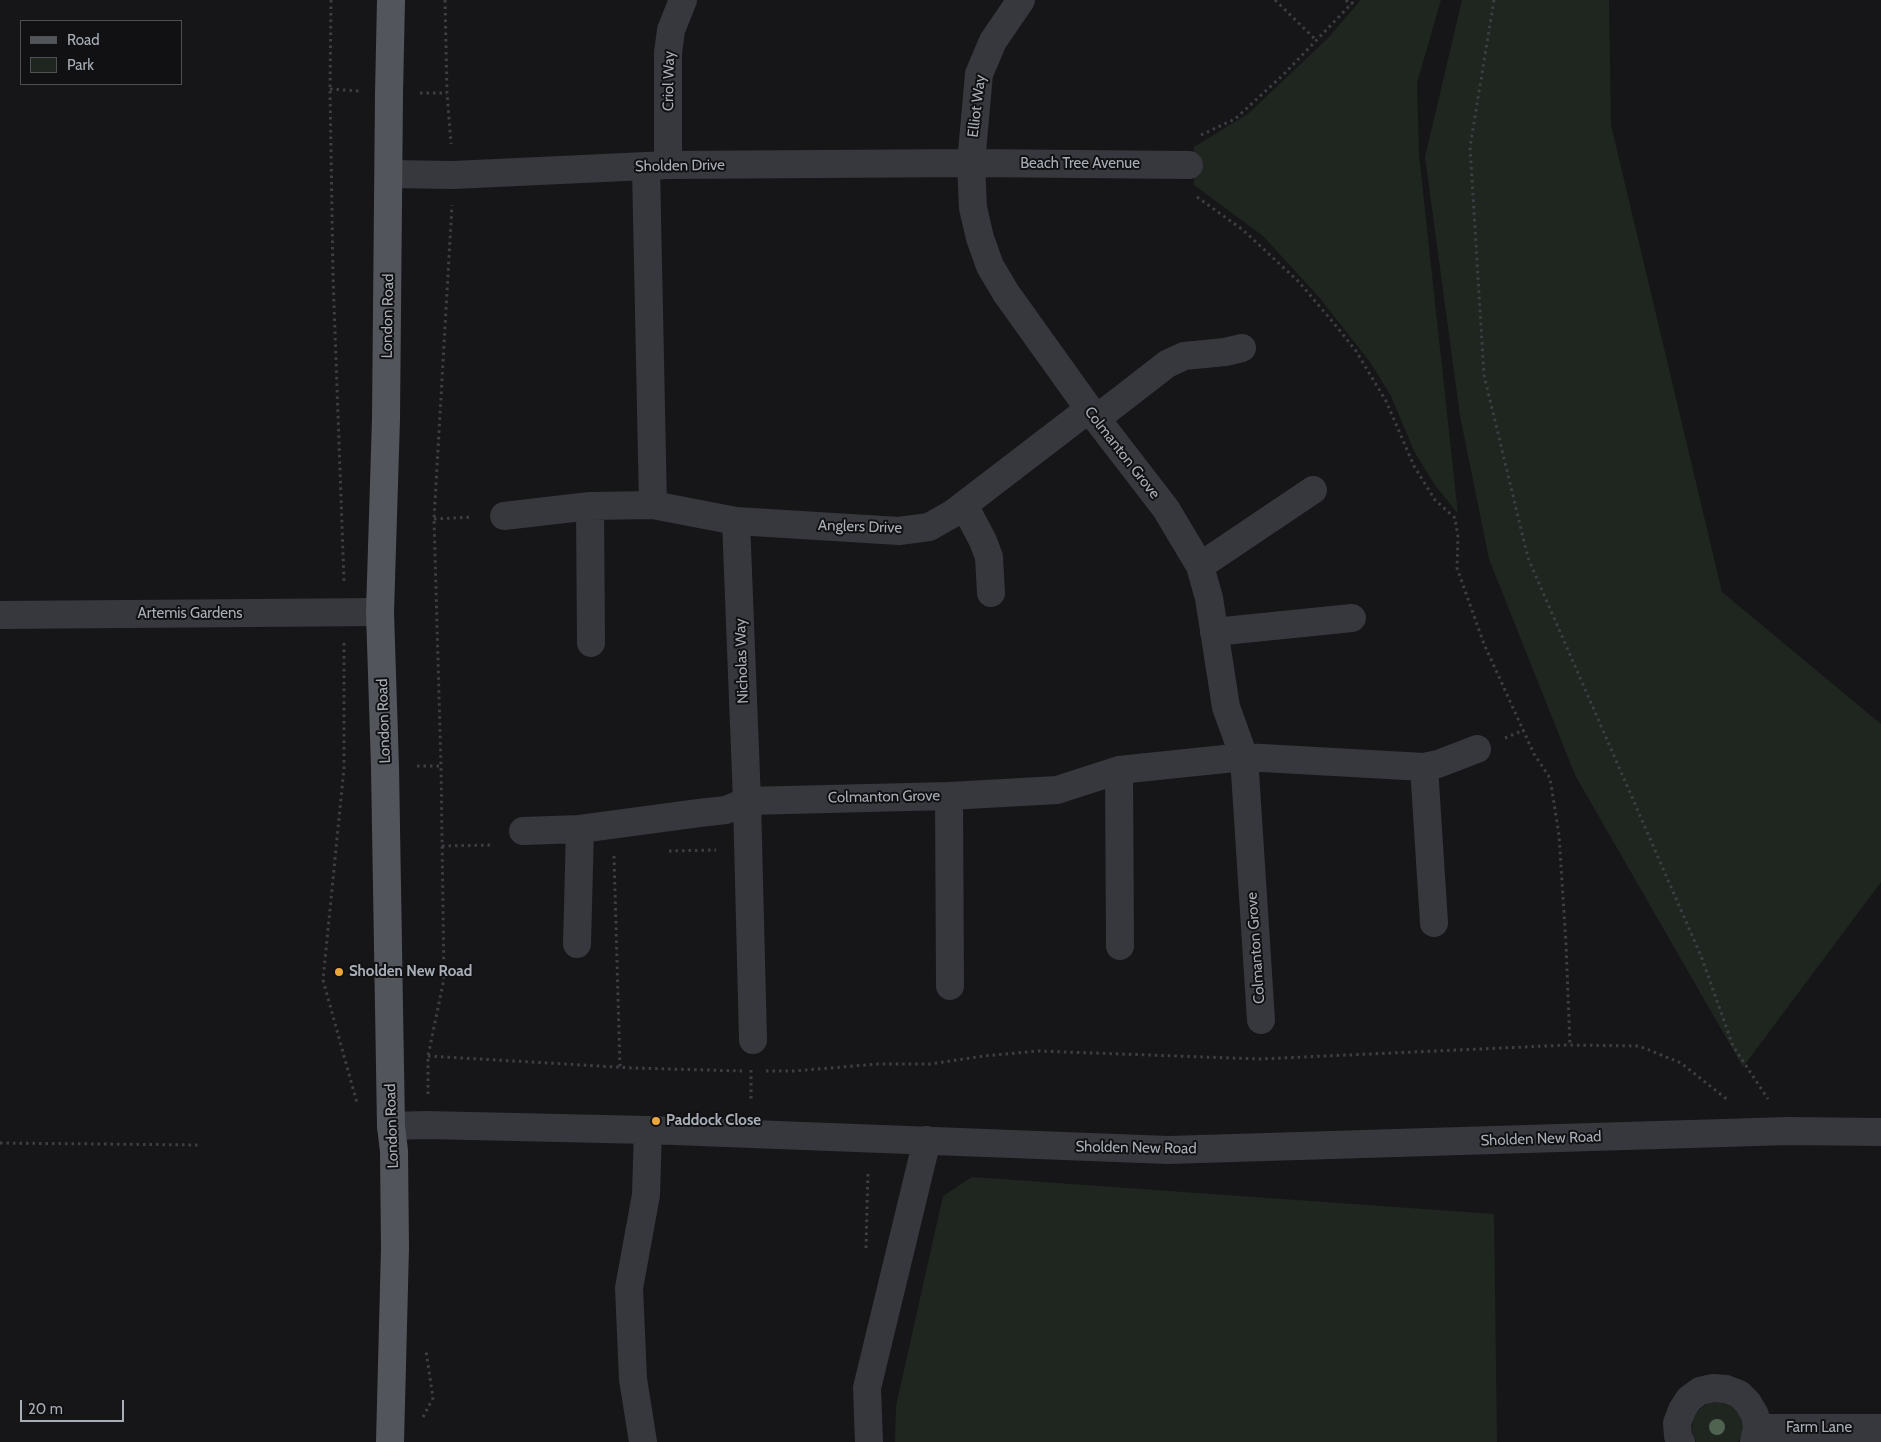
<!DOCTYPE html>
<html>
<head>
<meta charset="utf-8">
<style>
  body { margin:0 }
  #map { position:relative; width:1881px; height:1442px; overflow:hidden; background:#161618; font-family:Cabin,sans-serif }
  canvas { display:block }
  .legend { position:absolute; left:20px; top:20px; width:162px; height:65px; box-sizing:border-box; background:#111113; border:1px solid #4d5055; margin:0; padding:6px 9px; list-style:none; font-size:15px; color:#a8aeb7 }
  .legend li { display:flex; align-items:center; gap:10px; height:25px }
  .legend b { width:25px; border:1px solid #4d5055 }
  .scale { position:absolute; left:20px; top:1400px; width:104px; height:22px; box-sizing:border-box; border:2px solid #a8aeb7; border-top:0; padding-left:6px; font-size:15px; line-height:18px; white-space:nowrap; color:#a8aeb7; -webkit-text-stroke:4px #111113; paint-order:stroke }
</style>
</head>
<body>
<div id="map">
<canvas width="1881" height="1442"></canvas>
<ul class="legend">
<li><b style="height:6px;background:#53555c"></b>Road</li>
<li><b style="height:14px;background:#1e261f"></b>Park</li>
</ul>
<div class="scale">20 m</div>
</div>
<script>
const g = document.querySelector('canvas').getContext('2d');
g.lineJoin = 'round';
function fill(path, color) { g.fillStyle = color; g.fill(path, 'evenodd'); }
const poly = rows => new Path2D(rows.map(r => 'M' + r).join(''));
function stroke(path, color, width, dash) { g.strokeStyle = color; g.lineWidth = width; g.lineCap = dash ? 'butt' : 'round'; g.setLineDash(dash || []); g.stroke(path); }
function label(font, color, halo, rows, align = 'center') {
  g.font = font + ' Cabin,sans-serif'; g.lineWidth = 4; g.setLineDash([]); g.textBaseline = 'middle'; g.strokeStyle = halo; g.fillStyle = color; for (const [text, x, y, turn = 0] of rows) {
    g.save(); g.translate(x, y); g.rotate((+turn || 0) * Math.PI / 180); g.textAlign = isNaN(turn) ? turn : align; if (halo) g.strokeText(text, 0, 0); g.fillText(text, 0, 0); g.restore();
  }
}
fill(poly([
  [1361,0,1441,0,1417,83,1419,155,1458,514,1435,485,1415,453,1391,396,1370,362,1319,297,1263,236,1194,185,1194,147,1249,113,1328,38],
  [1462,0,1609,0,1611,125,1722,592,1881,724,1881,882,1743,1067,1575,775,1489,559,1460,416,1425,157],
  [972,1177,1494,1214,1497,1442,895,1442,896,1406,943,1196],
  [1721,1402,1731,1406,1740,1415,1743,1426,1742,1437,1738,1442,1696,1442,1692,1430,1693,1418,1700,1409,1709,1403]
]), '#1e261f');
stroke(poly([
  [331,0,330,89,333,276,344,581],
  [445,0,447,93,451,144],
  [1275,0,1317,41],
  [1346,0,1351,5],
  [1494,0,1470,147,1484,375,1528,558,1701,956,1733,1046,1768,1099],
  [330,89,359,91],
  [420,93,447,93],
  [1201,135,1235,119,1283,75,1355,0],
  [1197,197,1243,230,1299,282,1337,327,1356,351,1386,401,1414,466,1435,500,1455,518,1458,537,1457,568,1484,644,1534,754,1550,778,1559,835,1566,944,1570,1045],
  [434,519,473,517],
  [344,643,344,768,323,980,357,1103],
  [1505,738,1524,730],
  [417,766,441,766],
  [442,846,494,845],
  [669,851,716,850],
  [614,856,620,1067],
  [428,1056,633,1068,742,1071],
  [751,1070,751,1101],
  [766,1071,794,1071,878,1064,930,1064,984,1056,1038,1051,1259,1059,1568,1045,1639,1046,1681,1063,1729,1101],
  [428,1094,428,1056,444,979,441,766,434,519,452,205],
  [0,1143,200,1145],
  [866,1248,868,1170],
  [423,1417,433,1398,426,1351]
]), '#3d3f44', 3, [2.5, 4]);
stroke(poly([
  [668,165,668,53,671,30,683,0],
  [646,167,653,505],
  [389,174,453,175,668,165,971,163,1189,165],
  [1096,419,1167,364,1184,356,1225,352,1242,348],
  [964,505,983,541,989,557,991,593],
  [590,506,591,643],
  [504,516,590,506,653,505,736,521,899,531,929,527,952,514,1089,409],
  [736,521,747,801,753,1040],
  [1200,566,1313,490],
  [0,615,380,612],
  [1214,632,1352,618],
  [1424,767,1434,923],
  [1119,770,1120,946],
  [949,796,950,986],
  [523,831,580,829,699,813,726,810,747,801,949,796,1057,790,1119,770,1244,757,1226,707,1209,598,1200,566,1166,509,1089,409,1006,293,990,266,980,238,973,208,971,163,979,74,993,41,1021,0],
  [577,944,580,829],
  [1261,1020,1244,757,1424,767,1438,764,1477,749],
  [391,1126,426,1125,648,1130,1168,1150,1788,1131,1881,1132],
  [1757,1428,1881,1428],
  [643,1442,633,1379,629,1288,646,1195,648,1130],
  [869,1442,867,1388,927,1140],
  [1681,1442,1678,1436,1677,1423,1682,1410,1689,1399,1700,1391,1713,1388,1726,1389,1739,1394,1748,1403,1755,1415,1757,1428,1754,1442]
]), '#37383d', 28);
stroke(poly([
  [390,1442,395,1248,394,1151,391,1126,385,767,380,612,386,419,389,94,391,0]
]), '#53555c', 28);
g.fillStyle = '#506351';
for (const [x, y] of [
  [1717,1427]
]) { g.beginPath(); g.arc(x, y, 8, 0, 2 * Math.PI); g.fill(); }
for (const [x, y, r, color] of [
  [339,972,5,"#eba73b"],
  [656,1121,5,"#eba73b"]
]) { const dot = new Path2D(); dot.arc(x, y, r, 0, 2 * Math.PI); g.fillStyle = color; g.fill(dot); stroke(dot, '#111113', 2); }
label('15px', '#a8aeb7', '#111113', [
  ["Criol Way",669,81,-89],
  ["Elliot Way",977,106,-83],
  ["Beach Tree Avenue",1080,164],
  ["Sholden Drive",680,166,-1],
  ["London Road",388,316,-89],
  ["Colmanton Grove",1122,453,52],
  ["Anglers Drive",860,527,2],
  ["Artemis Gardens",190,614],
  ["Nicholas Way",742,661,-92],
  ["London Road",384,721,-92],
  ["Colmanton Grove",884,797,-1],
  ["Colmanton Grove",1256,948,-94],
  ["London Road",392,1126,-92],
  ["Sholden New Road",1541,1139,-2],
  ["Sholden New Road",1136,1148,1],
  ["Farm Lane",1819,1428]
]);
label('bold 15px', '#a8aeb7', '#111113', [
  ["Sholden New Road",349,972],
  ["Paddock Close",666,1121]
], 'left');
</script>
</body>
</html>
